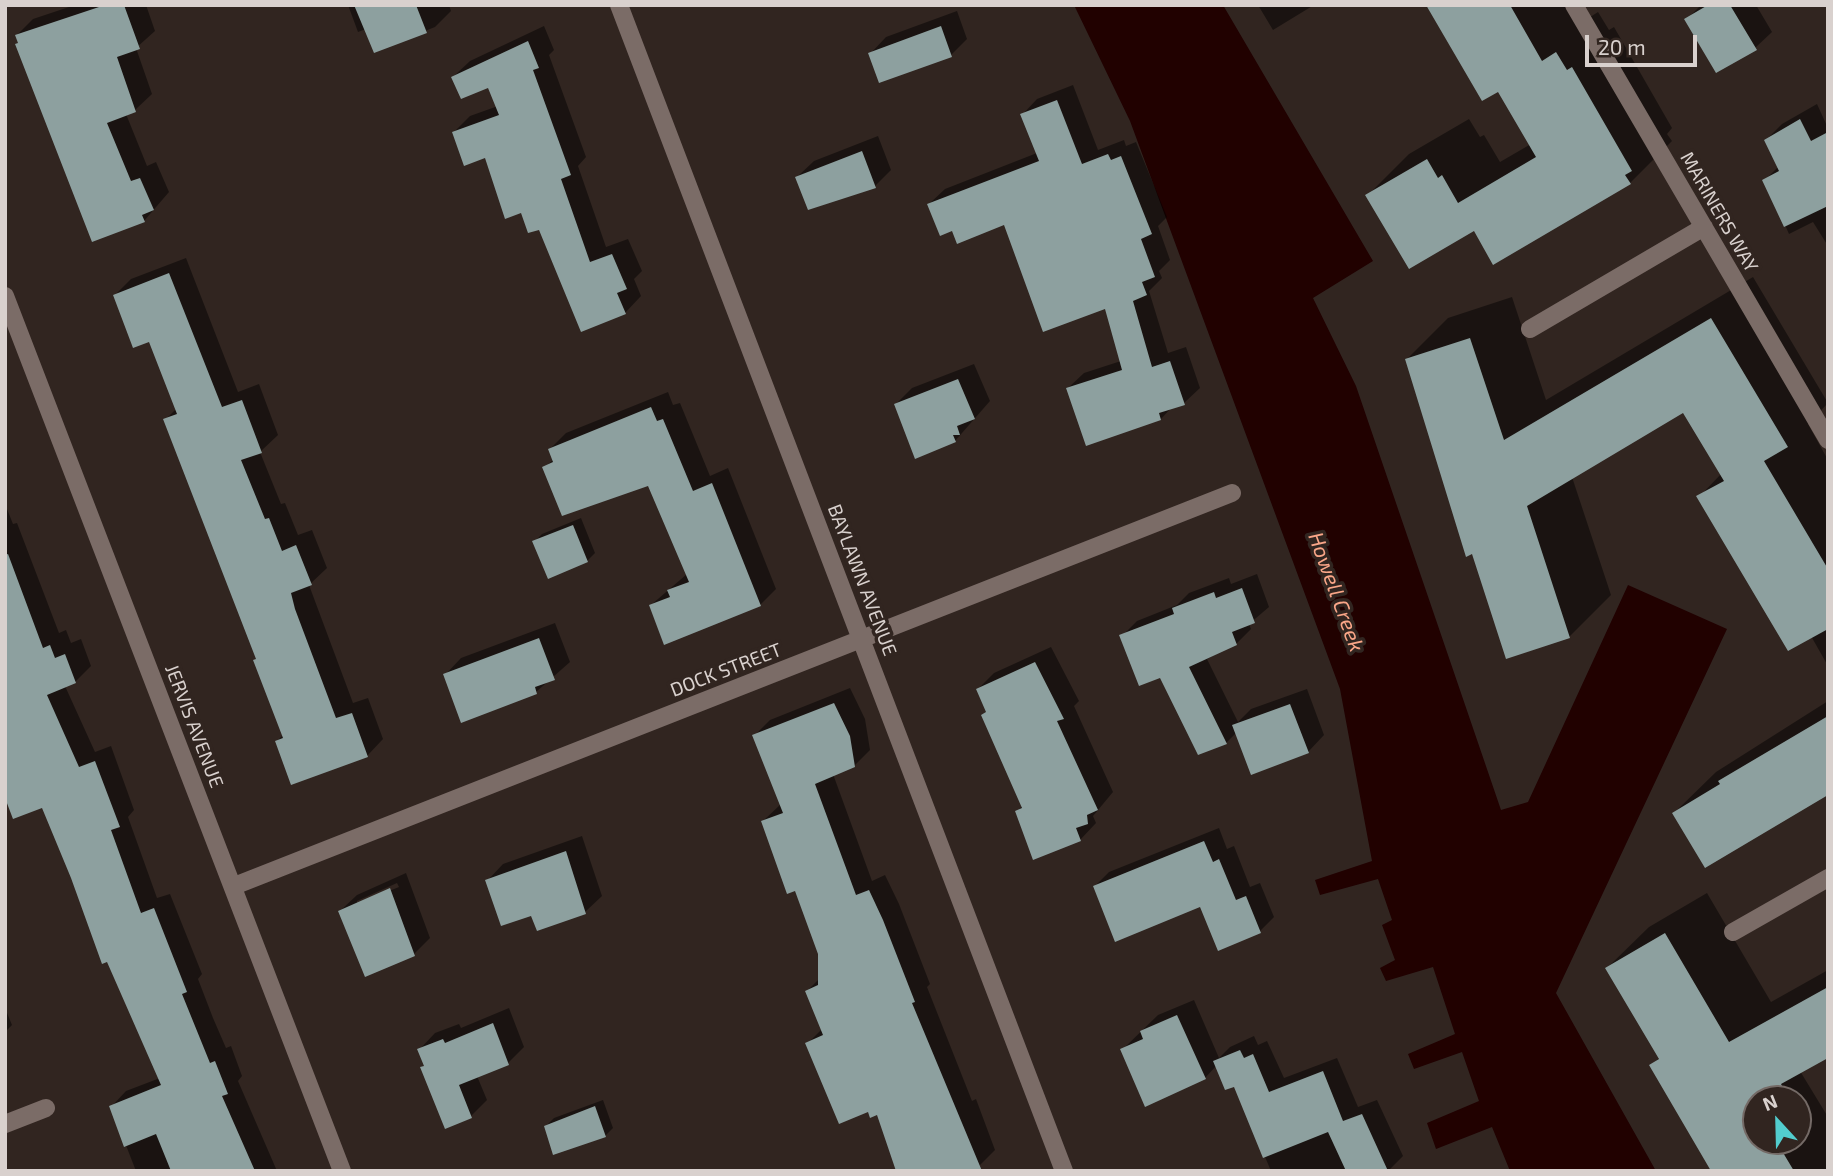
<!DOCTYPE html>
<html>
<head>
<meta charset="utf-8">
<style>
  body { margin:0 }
  #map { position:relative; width:1833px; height:1176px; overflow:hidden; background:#312520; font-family:"Exo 2",sans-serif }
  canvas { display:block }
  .frame { position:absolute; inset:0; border:7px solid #d9d1ce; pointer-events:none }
  .north { position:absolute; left:1742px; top:1085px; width:70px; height:70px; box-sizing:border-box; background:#312520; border:2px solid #746a66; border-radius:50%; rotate:338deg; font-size:19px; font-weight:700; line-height:28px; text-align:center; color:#d9d1ce }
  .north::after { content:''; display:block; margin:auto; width:24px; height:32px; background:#52cdce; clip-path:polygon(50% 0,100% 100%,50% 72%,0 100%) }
  .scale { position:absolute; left:1585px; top:35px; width:112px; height:32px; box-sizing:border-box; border:4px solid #d9d1ce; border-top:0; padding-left:9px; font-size:21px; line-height:24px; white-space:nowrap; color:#d9d1ce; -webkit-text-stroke:5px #312520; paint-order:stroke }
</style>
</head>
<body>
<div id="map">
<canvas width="1833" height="1176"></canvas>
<div class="frame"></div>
<div class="north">N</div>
<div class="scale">20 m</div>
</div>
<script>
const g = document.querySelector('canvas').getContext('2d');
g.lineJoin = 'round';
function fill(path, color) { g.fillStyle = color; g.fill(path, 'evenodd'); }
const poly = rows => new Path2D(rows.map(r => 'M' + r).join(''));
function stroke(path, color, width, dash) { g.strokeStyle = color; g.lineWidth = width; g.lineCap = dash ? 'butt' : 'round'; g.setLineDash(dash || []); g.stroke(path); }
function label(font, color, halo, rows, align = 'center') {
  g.font = font + ' "Exo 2",sans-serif'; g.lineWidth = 7; g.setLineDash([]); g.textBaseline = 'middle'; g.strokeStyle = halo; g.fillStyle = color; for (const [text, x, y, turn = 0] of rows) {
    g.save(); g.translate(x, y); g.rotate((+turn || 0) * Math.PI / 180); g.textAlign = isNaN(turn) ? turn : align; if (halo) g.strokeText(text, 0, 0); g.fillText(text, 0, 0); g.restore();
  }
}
fill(poly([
  [1074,5,1223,5,1373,261,1313,298,1356,386,1501,810,1528,802,1628,585,1727,629,1556,993,1656,1171,1510,1171,1492,1127,1436,1149,1427,1123,1479,1101,1462,1052,1414,1069,1408,1054,1455,1034,1433,967,1386,981,1380,968,1395,960,1382,925,1392,920,1378,879,1320,895,1315,880,1372,861,1340,689,1130,121]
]), '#210100');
fill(poly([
  [75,5,146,5,155,31,136,48,152,94,135,110,126,114,147,166,156,162,169,192,144,221,17,35,33,19],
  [348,5,449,5,451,11,435,27,375,51,366,29,358,32],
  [1258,5,1314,5,1273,30],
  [1428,5,1575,5,1584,21,1598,12,1609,30,1614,27,1672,128,1667,134,1672,141,1630,183,1494,263,1475,229,1368,195,1409,154,1469,119,1480,137,1484,135,1500,162,1531,144,1498,89],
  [1701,5,1756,5,1772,32,1755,48,1686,20],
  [957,11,967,39,951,55,870,54,886,37],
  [544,26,554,50,549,55,586,157,578,166,606,247,628,239,642,271,634,279,641,296,625,313,522,211,486,156,454,132,470,116,498,106,489,86,453,77,470,61],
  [1073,85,1098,150,1124,140,1126,146,1136,142,1167,217,1158,226,1170,260,1159,271,1162,278,1149,291,1168,353,1186,347,1200,388,1184,403,1172,407,1161,419,1068,388,1084,373,1121,361,1106,306,1005,223,953,229,929,204,945,189,1037,153,1022,115,1037,99],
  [1817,104,1827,126,1828,246,1813,222,1789,234,1765,180,1779,166,1766,140,1782,124],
  [878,136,891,170,875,186,797,177,814,161],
  [186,258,238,392,259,384,278,435,260,452,281,504,285,503,298,535,312,530,327,568,309,585,353,703,368,698,383,739,367,756,277,741,283,735,257,658,165,420,177,408,150,339,115,295,131,279],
  [1753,277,1828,403,1808,424,1828,460,1828,666,1811,636,1699,497,1721,474,1684,410,1572,477,1611,595,1569,637,1407,359,1448,318,1512,297,1546,400],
  [974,364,990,401,955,441,896,404,912,388],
  [668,392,673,405,680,403,710,476,728,468,776,589,760,605,651,605,687,574,649,484,544,468,554,459,550,449,566,433],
  [5,504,13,524,17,523,59,633,66,630,71,643,81,639,91,666,75,682,65,686,95,752,111,746,134,810,128,817,157,898,170,894,202,974,198,979,213,1018,226,1048,231,1046,242,1076,238,1081,277,1171,136,1171,111,1107,126,1091,160,1078,43,806,5,793],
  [581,518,595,553,587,561,535,541,542,534],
  [1257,574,1269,607,1249,624,1251,629,1236,644,1207,659,1238,722,1251,709,1307,689,1324,735,1308,752,1237,732,1226,743,1122,636,1137,621,1177,605,1189,593,1229,578,1231,584],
  [555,623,570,662,536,692,445,675,461,658],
  [1051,647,1079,701,1074,706,1113,792,1093,816,1096,823,1080,840,1017,812,1022,806,978,689,994,673],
  [850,688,865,719,870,750,854,766,833,774,872,881,885,875,899,904,930,984,927,987,972,1101,976,1099,995,1150,979,1166,869,1110,807,1044,822,1029,807,991,820,978,819,953,796,889,763,821,781,804,754,736,770,720],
  [1828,701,1828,793,1674,813,1716,772],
  [1219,828,1227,849,1234,846,1250,887,1260,883,1274,917,1260,931,1201,905,1095,886,1109,872],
  [582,836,602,896,585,912,532,913,487,881,503,864],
  [406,873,430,938,414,954,340,911,357,895],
  [397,883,399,887,357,904,357,901],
  [1707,893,1771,1002,1828,970,1828,1056,1800,1071,1828,1117,1828,1171,1715,1171,1651,1066,1660,1057,1607,968,1649,927],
  [1756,1099,1798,1099,1798,1141,1756,1141],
  [1194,1000,1219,1058,1230,1047,1254,1036,1258,1045,1267,1041,1284,1078,1337,1058,1358,1107,1377,1100,1403,1156,1388,1171,1271,1171,1234,1084,1217,1065,1205,1078,1122,1050,1158,1015],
  [5,1008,12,1025,5,1032],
  [509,1008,524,1047,508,1063,477,1076,487,1100,471,1116,422,1068,425,1065,419,1050,435,1033,459,1024,461,1028],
  [603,1100,613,1128,605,1136,546,1126,554,1118]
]), '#0007');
fill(poly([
  [105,5,124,5,140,49,117,57,136,112,107,123,131,181,140,178,154,210,142,215,145,222,92,242,15,44,18,43,15,35],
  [354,5,416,5,427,33,374,53],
  [1426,5,1510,5,1542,61,1556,52,1567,70,1572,67,1632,171,1625,175,1631,184,1493,265,1474,231,1409,269,1365,195,1427,159,1438,178,1442,175,1458,203,1536,157,1498,92,1482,101],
  [1708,5,1730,5,1757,50,1716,73,1684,19],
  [941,26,952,57,879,83,868,53],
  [528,41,539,68,533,70,571,175,561,179,590,262,612,254,627,289,617,293,626,314,581,332,539,230,528,233,521,213,505,219,485,158,464,166,452,132,499,115,488,88,461,99,451,77],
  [1057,100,1082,164,1108,154,1111,160,1121,156,1152,234,1141,239,1155,277,1142,282,1147,295,1133,301,1152,367,1170,361,1185,405,1159,413,1161,420,1086,446,1066,388,1122,370,1105,309,1043,332,1004,225,957,244,952,231,940,236,927,204,1039,161,1020,114],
  [1800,119,1811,141,1828,132,1828,206,1784,227,1762,180,1779,171,1764,140],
  [862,151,876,188,808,210,795,177],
  [169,273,222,407,242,400,262,453,241,460,265,519,269,518,282,551,296,545,312,585,291,593,295,609,336,718,352,713,368,757,291,785,275,741,283,738,253,660,256,659,163,419,177,414,149,342,133,348,113,295],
  [1711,318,1788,447,1764,461,1828,569,1828,629,1788,651,1696,496,1724,481,1683,413,1527,506,1570,638,1506,659,1472,554,1466,557,1405,359,1470,338,1504,440],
  [958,379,975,419,957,426,960,435,953,435,956,442,915,459,894,404],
  [651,407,657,421,663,419,693,491,712,483,761,606,664,645,649,605,670,597,667,590,689,582,648,486,562,516,542,467,553,462,548,449],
  [573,525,588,562,548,579,532,541],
  [8,554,43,648,50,645,55,658,65,654,76,683,47,695,79,767,95,761,120,827,111,830,141,913,154,908,187,992,182,994,210,1063,215,1061,228,1094,222,1096,255,1171,171,1171,156,1134,124,1147,109,1106,161,1085,107,962,102,964,71,878,42,808,13,819,5,798,5,555],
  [1242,588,1255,623,1232,632,1237,645,1189,667,1227,744,1198,755,1160,678,1139,686,1119,635,1174,614,1172,608,1214,592,1216,598],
  [539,638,555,680,535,687,537,694,461,723,443,674],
  [1035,662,1064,719,1057,721,1098,810,1087,815,1088,824,1076,828,1081,841,1033,860,1015,811,1022,808,981,715,986,712,976,689],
  [834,703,850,736,855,767,815,784,856,895,869,890,883,920,915,1002,912,1003,982,1171,896,1171,877,1115,870,1118,868,1112,839,1124,805,1043,823,1035,805,991,818,985,818,954,795,891,787,894,761,821,783,813,752,735],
  [1290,704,1309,753,1251,775,1232,725],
  [1828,716,1828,795,1705,868,1672,813,1720,784,1718,781],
  [1204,841,1213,862,1219,859,1236,900,1246,896,1261,933,1218,951,1200,907,1115,942,1093,886],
  [566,851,586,914,537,931,531,916,501,926,485,880],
  [390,888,415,956,365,977,338,911],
  [1665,933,1729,1042,1828,987,1828,1058,1781,1084,1783,1088,1765,1099,1756,1099,1755,1105,1756,1141,1776,1141,1794,1171,1711,1171,1649,1065,1659,1059,1605,968],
  [1177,1015,1206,1079,1145,1107,1120,1049,1143,1039,1140,1031],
  [493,1023,509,1065,459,1085,472,1118,445,1129,420,1067,424,1066,417,1049,443,1039,445,1043],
  [1240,1050,1244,1058,1253,1054,1269,1092,1323,1071,1343,1121,1362,1114,1388,1171,1346,1171,1328,1132,1263,1158,1234,1087,1225,1090,1213,1061],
  [595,1106,606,1137,553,1155,544,1126]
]), '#8da09f');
stroke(poly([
  [619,5,1064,1171],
  [1574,5,1828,440],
  [5,296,342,1171],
  [1530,329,1704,227],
  [234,886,1232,493],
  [1733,932,1828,878],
  [5,1124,46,1108]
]), '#7b6c67', 18);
label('19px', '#d9d1ce', '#312520', [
  ["MARINERS WAY",1719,212,60],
  ["BAYLAWN AVENUE",862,580,69],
  ["DOCK STREET",726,670,-21],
  ["JERVIS AVENUE",194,726,69]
]);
label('italic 21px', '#faa688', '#312520', [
  ["Howell Creek",1336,592,70]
]);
</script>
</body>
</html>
